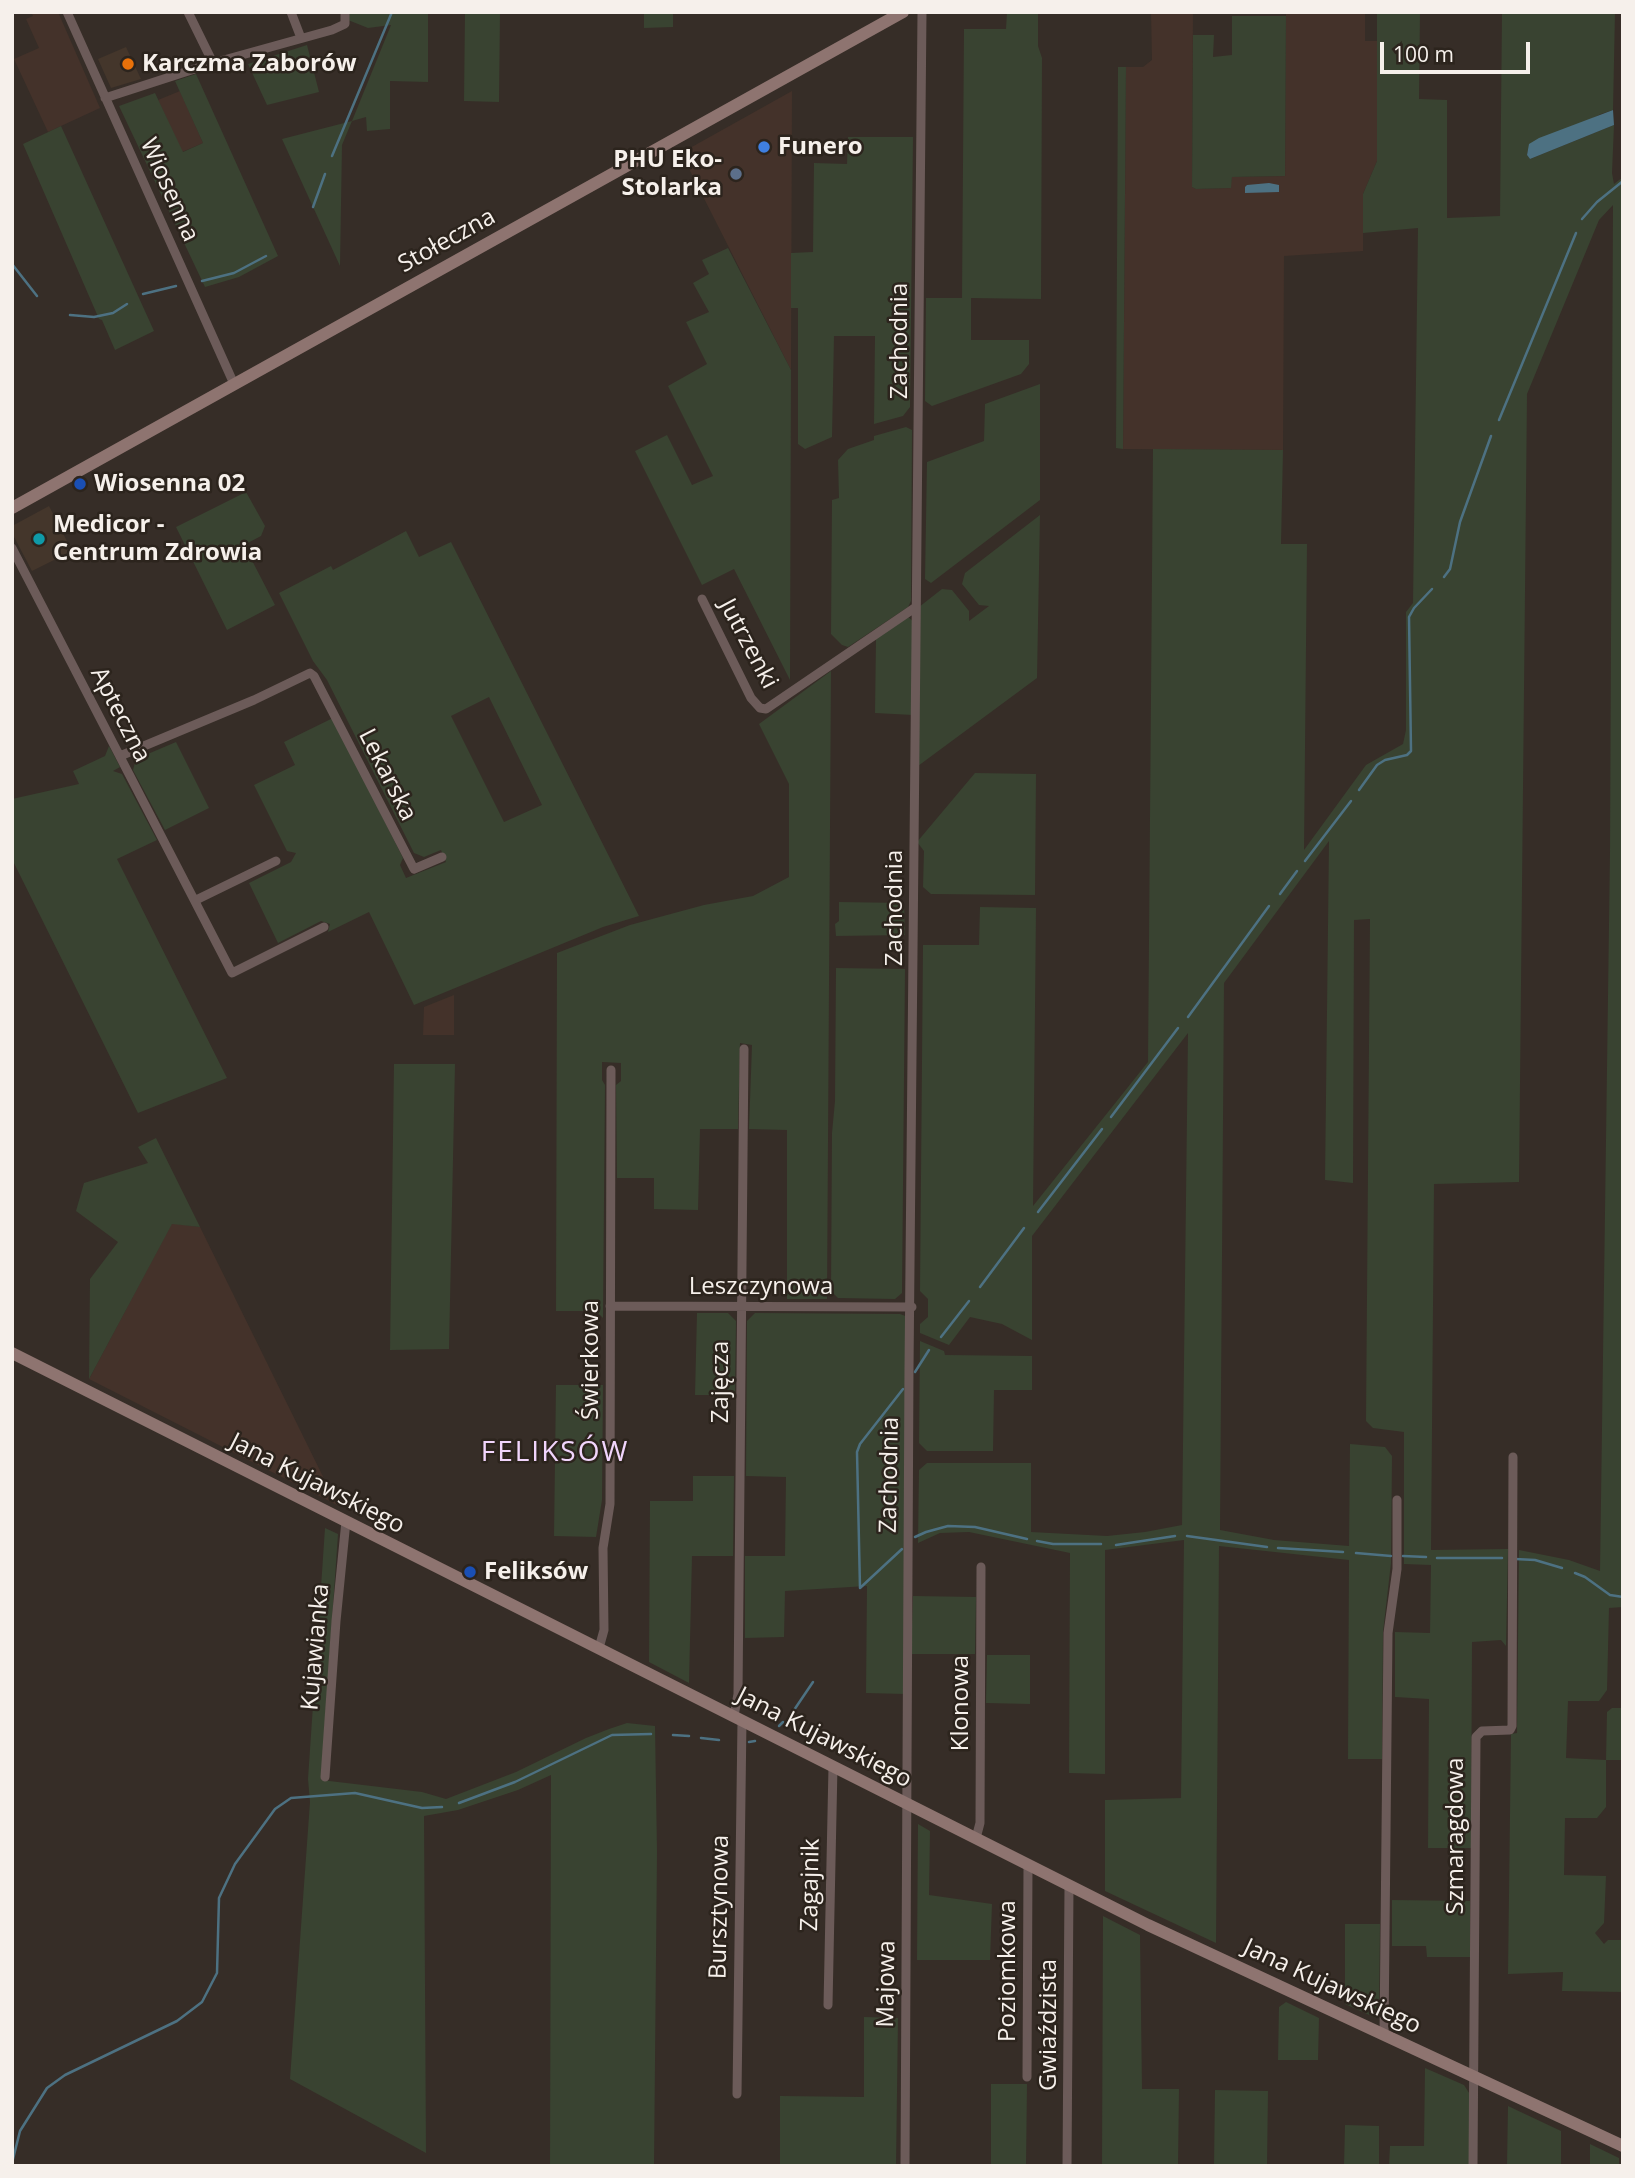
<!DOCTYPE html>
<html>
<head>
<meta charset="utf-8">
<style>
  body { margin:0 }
  #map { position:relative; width:1635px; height:2178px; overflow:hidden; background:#362d27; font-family:"Open Sans",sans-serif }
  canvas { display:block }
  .frame { position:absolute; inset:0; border:14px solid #f6f0eb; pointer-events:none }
  .scale { position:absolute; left:1380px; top:42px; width:150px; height:32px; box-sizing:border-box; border:4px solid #f6f0eb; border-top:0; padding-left:9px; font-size:21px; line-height:24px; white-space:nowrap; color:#f6f0eb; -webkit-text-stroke:5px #2c241d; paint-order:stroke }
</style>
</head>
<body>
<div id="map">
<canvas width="1635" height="2178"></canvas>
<div class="frame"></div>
<div class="scale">100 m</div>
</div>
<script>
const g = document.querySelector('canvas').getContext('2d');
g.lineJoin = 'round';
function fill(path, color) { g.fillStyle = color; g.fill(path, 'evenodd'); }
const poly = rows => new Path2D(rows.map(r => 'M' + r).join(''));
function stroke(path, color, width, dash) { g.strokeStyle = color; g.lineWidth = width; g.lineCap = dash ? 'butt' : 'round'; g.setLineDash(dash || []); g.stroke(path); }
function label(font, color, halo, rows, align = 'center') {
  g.font = font + ' "Open Sans",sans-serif'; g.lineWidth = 5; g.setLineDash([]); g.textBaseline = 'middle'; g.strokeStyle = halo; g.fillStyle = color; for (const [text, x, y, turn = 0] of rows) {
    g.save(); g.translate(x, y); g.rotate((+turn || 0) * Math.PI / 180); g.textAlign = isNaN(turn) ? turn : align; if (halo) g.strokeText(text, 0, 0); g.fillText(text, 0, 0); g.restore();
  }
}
fill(poly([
  [126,47,141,79,111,88,98,59],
  [49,506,72,551,32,571,12,533,12,526]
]), '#44362b');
fill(poly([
  [31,12,58,12,100,108,48,132,14,59,39,48,26,19,33,16],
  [1151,12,1193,12,1192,187,1196,189,1230,188,1232,177,1285,176,1286,12,1365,12,1365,41,1377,41,1377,161,1363,194,1363,251,1284,256,1283,450,1123,449,1126,67,1143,67,1152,60],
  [180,91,203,143,182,152,158,100],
  [792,91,791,370,681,153],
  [454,995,454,1035,423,1035,424,1007],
  [172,1223,200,1227,337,1505,89,1379]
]), '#44322a');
fill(poly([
  [348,12,428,12,428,82,390,81,390,129,367,131,366,117,352,121,342,145,340,266,282,139,352,121,391,25,368,28,348,20],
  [465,12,500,12,499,102,464,101],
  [644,12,673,12,673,27,644,28],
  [1007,12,1038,12,1038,46,1042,58,1041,299,971,298,971,340,1029,340,1029,364,1021,374,932,406,925,401,926,298,962,298,964,29,1006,29],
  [1377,12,1420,12,1419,99,1447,100,1447,218,1500,216,1502,12,1615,12,1613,110,1601,114,1528,150,1527,155,1530,159,1614,125,1612,173,1614,184,1623,177,1623,1607,1609,1608,1607,1690,1599,1701,1568,1701,1566,1758,1606,1760,1607,1712,1612,1708,1623,1708,1623,1760,1606,1760,1606,1807,1597,1818,1565,1818,1564,1875,1606,1876,1604,1923,1595,1933,1604,1944,1608,1940,1623,1940,1623,1992,1562,1991,1563,1972,1508,1974,1511,1734,1517,1733,1519,1550,1569,1560,1600,1571,1610,852,1613,205,1599,220,1527,394,1519,1182,1434,1184,1431,1550,1508,1549,1506,1646,1501,1640,1472,1642,1471,1848,1428,1848,1429,1699,1395,1697,1395,1632,1430,1633,1431,1565,1404,1564,1404,1432,1373,1428,1366,1421,1370,919,1354,920,1353,1183,1325,1180,1329,841,1224,983,1220,1530,1274,1540,1349,1546,1350,1444,1385,1447,1392,1456,1391,1563,1383,1632,1382,1759,1348,1759,1349,1560,1219,1546,1216,1943,1105,1891,1105,1800,1181,1798,1184,1540,1105,1550,1105,1774,1069,1773,1070,1553,969,1532,940,1533,918,1543,919,1470,927,1463,1031,1463,1031,1532,1107,1536,1145,1532,1182,1525,1188,1033,1032,1236,1032,1340,1002,1324,970,1317,949,1345,920,1333,920,1324,928,1317,928,1299,920,1291,923,945,979,945,980,907,1036,908,1033,1206,1148,1062,1153,449,1283,450,1281,544,1307,544,1304,850,1366,765,1403,744,1406,730,1406,612,1413,603,1418,228,1363,233,1363,194,1377,161],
  [1232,16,1286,16,1285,176,1232,177,1231,188,1196,189,1192,187,1193,35,1214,35,1213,57,1232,55],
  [307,45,319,92,267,105,248,64],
  [1118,67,1126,67,1123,449,1116,448],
  [196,74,278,256,239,277,205,287,119,106,155,93,183,152,203,143,175,81],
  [61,126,154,331,115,350,102,320,99,319,23,144],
  [848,137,913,137,910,407,903,416,874,424,875,336,834,336,832,437,805,449,798,444,798,308,791,308,791,253,813,252,814,163,847,164],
  [728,248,791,370,790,680,734,569,702,585,635,451,667,435,692,485,713,476,668,386,707,364,686,322,709,312,693,283,709,274,702,260],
  [1040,384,1040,500,931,583,925,579,927,462,984,441,985,404],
  [906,427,912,430,911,601,908,607,848,647,842,645,831,634,832,500,839,498,838,460,848,449,874,440,874,436],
  [246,492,265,526,261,536,244,545,275,605,227,630,176,527],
  [1040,515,1037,678,918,766,919,607,942,589,952,590,969,611,969,621,989,606,979,605,962,584,965,573],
  [406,531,419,557,451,542,639,916,603,927,414,1005,369,912,328,932,330,924,321,921,278,943,249,883,291,862,296,853,287,851,254,785,295,765,284,742,333,718,403,858,400,865,406,878,446,862,441,850,424,857,414,853,327,680,313,661,279,593,331,566,333,570],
  [489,697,542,805,504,822,451,716],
  [908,617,913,621,913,715,875,713,876,639],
  [831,671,827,1299,787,1299,787,1130,749,1129,752,1045,740,1043,738,1129,700,1129,698,1210,654,1209,654,1178,617,1178,616,1085,621,1081,621,1063,602,1062,602,1080,605,1085,603,1318,596,1311,556,1311,557,953,630,925,704,905,753,896,789,877,789,784,759,724],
  [176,742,209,808,165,830,133,770,136,759],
  [109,746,120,767,113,771,122,774,157,840,117,859,227,1078,138,1113,12,859,12,799,79,784,73,771,105,756],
  [975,773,1036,774,1035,895,931,894,923,887,924,851,917,842],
  [839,902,904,903,905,935,836,936,835,924,839,921],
  [836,968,905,969,902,1293,895,1299,838,1298,831,1291,832,1133,835,1101],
  [394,1064,455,1064,449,1349,390,1350],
  [156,1138,200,1227,172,1224,89,1379,90,1279,118,1242,76,1211,84,1183,148,1163,138,1147],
  [697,1313,728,1313,736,1321,735,1395,695,1395],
  [755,1313,900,1314,908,1317,905,1694,866,1693,867,1586,785,1591,784,1637,745,1638,745,1556,785,1556,786,1477,746,1476,747,1321],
  [920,1341,944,1351,945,1355,1032,1356,1032,1390,994,1390,993,1451,927,1451,919,1443],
  [556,1385,603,1385,602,1500,596,1537,554,1536],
  [693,1476,734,1476,733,1556,692,1556,689,1683,649,1662,650,1501,693,1501],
  [325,1528,338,1534,321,1780,422,1792,446,1799,516,1772,586,1738,609,1729,627,1723,655,1726,657,1852,654,2166,550,2166,551,1775,518,1790,458,1810,424,1816,426,2153,290,2079,310,1802,308,1779],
  [913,1596,976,1597,975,1654,911,1654],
  [987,1655,1030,1655,1030,1704,986,1703],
  [918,1824,930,1831,929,1895,992,1904,990,1960,917,1960],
  [1392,1900,1470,1901,1470,1957,1427,1957,1426,1946,1392,1946],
  [1103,1916,1140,1935,1142,2089,1179,2089,1178,2166,1102,2166],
  [1345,1924,1380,1924,1379,2014,1376,2018,1345,2004],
  [1286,2002,1319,2018,1318,2060,1278,2060,1279,2007],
  [864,2017,898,2018,896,2166,780,2166,780,2096,864,2097],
  [1425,2068,1464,2085,1471,2096,1469,2166,1389,2166,1390,2146,1424,2146],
  [991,2084,1027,2084,1026,2166,991,2166],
  [1215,2090,1268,2091,1267,2166,1214,2166],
  [1508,2106,1561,2131,1561,2166,1507,2166],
  [1345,2125,1379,2126,1379,2166,1344,2166],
  [1590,2144,1619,2158,1619,2166,1590,2166]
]), '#394331');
fill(poly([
  [1613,110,1614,125,1530,159,1527,155,1529,144,1539,138],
  [1269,183,1279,185,1279,192,1245,193,1245,187,1247,185]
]), '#4d7182');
stroke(poly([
  [332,156,392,12],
  [313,207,325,174],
  [1582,219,1597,202,1623,181],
  [12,264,37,296],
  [202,281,234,273,266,256],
  [143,294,176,286],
  [70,315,94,317,113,313,127,304],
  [1499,420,1576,233],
  [1444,577,1450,569,1460,522,1491,436],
  [1359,790,1377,765,1385,760,1407,755,1411,751,1409,617,1414,608,1432,589],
  [1305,861,1351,801],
  [1280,894,1297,871],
  [1188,1017,1269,906],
  [1111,1117,1178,1028],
  [1038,1212,1102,1129],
  [980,1287,1024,1228],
  [941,1337,969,1301],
  [915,1372,929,1350],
  [1187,1536,1267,1547],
  [915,1537,926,1532,948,1526,975,1527,1027,1539],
  [1037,1541,1053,1544,1101,1544],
  [1116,1545,1175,1536],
  [1278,1548,1343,1552],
  [1356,1553,1391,1556],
  [1403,1556,1426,1557],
  [1437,1558,1502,1558],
  [1515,1559,1535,1560,1562,1568],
  [1575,1573,1585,1577,1610,1595,1623,1597],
  [860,1588,857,1452,860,1444,903,1389],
  [860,1588,902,1549],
  [790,1716,813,1682],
  [779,1726,783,1722],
  [673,1735,689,1736],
  [701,1738,719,1740],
  [749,1742,755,1741],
  [459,1803,515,1782,612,1735,651,1734],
  [12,2163,20,2131,47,2088,65,2075,177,2021,202,2002,217,1973,219,1898,235,1864,275,1809,291,1798,355,1793,422,1808,442,1807]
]), '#4d7182', 2.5);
stroke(poly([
  [67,12,234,384],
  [188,12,213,63],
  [291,12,301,38],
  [105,98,213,63,332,30,345,24,345,12],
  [12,548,232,973,324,927],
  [702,599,751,698,760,708,766,709,916,607],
  [120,756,254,700,310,673,314,676,414,869,442,857],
  [196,900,276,861],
  [610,1306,912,1307],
  [599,1648,604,1630,603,1548,610,1504,611,1070],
  [734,1716,738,1694,744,1049],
  [325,1777,336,1621,346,1521],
  [976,1838,980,1823,981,1567],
  [828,2005,833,1766],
  [1384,2034,1388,1633,1397,1569,1397,1500],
  [1027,2077,1028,1865],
  [737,2094,742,1720],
  [905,2166,909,1367,922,12],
  [1067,2166,1069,1886],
  [1473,2166,1476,1737,1482,1731,1510,1730,1512,1726,1513,1457]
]), '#6c5b59', 9);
stroke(poly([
  [12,508,903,12],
  [12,1353,1148,1925,1623,2146]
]), '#8e7470', 12);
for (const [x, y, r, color] of [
  [128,64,7,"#e8710a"],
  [764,147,7,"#3f7fe0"],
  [736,174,7,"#5c6f8a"],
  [80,484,7,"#1a4fb4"],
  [39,539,7,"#0f9aa8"],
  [470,1572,7,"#1a4fb4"]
]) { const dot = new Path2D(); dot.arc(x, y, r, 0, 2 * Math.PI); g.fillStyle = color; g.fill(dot); stroke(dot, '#2c241d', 2.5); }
label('bold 24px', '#f6f0eb', '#2c241d', [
  ["Karczma Zaborów",142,64],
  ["Funero",778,147],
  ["PHU Eko-",722,160,"right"],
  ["Stolarka",722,188,"right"],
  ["Wiosenna 02",94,484],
  ["Medicor -",53,525],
  ["Centrum Zdrowia",53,553],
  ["Feliksów",484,1572]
], 'left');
label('24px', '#f6f0eb', '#2c241d', [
  ["Wiosenna",169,190,66],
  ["Stołeczna",447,241,-29],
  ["Zachodnia",900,341,-90],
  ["Jutrzenki",748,644,62],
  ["Apteczna",120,715,63],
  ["Lekarska",387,775,63],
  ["Zachodnia",895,908,-90],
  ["Leszczynowa",761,1287],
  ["Świerkowa",591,1360,-90],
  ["Zajęcza",721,1382,-90],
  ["Zachodnia",890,1475,-89],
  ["Jana Kujawskiego",317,1484,27],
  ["Kujawianka",316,1647,-85],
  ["Klonowa",961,1703,-90],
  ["Jana Kujawskiego",824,1738,27],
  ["Szmaragdowa",1456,1836,-90],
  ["Zagajnik",811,1885,-89],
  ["Bursztynowa",720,1907,-89],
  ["Poziomkowa",1008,1971,-90],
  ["Majowa",887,1984,-89],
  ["Jana Kujawskiego",1332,1987,25],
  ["Gwiaździsta",1049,2025,-90]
]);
g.letterSpacing = '2px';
label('28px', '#f1d5fc', '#2c241d', [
  ["FELIKSÓW",555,1453]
]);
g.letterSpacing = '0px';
</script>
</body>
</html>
